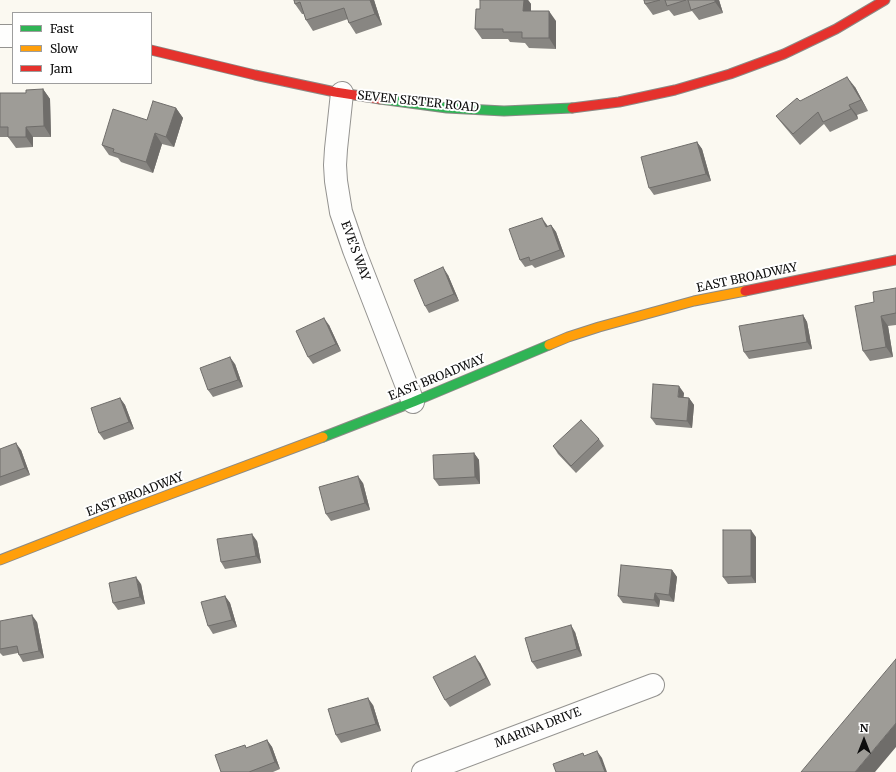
<!DOCTYPE html>
<html>
<head>
<meta charset="utf-8">
<style>
  body { margin:0 }
  #map { position:relative; width:896px; height:772px; overflow:hidden; background:#fbf9f1; font-family:Merriweather,serif }
  canvas { display:block }
  .legend { position:absolute; left:12px; top:12px; width:140px; height:72px; box-sizing:border-box; background:#fff; border:1px solid #9e9e9e; margin:0; padding:5px 7px; list-style:none; font-size:12px; color:#0d0d0d }
  .legend li { display:flex; align-items:center; gap:8px; height:20px }
  .legend b { width:20px; border:1px solid #9e9e9e }
  .north { position:absolute; left:844px; top:720px; width:40px; height:40px; -webkit-text-stroke:3px #fff; paint-order:stroke; rotate:0deg; font-size:11px; font-weight:700; line-height:16px; text-align:center; color:#0d0d0d }
  .north::after { content:''; display:block; margin:auto; width:14px; height:18px; background:#0d0d0d; clip-path:polygon(50% 0,100% 100%,50% 72%,0 100%) }
</style>
</head>
<body>
<div id="map">
<canvas width="896" height="772"></canvas>
<ul class="legend">
<li><b style="height:5px;background:#30b455"></b>Fast</li>
<li><b style="height:5px;background:#ff9f0a"></b>Slow</li>
<li><b style="height:5px;background:#e5322d"></b>Jam</li>
</ul>
<div class="north">N</div>
</div>
<script>
const g = document.querySelector('canvas').getContext('2d');
g.lineJoin = 'round';
const poly = rows => new Path2D(rows.map(r => 'M' + r).join(''));
function stroke(path, color, width, dash) { g.strokeStyle = color; g.lineWidth = width; g.lineCap = dash ? 'butt' : 'round'; g.setLineDash(dash || []); g.stroke(path); }
function fill(path, color) { g.fillStyle = color; g.fill(path, 'evenodd'); }
function label(font, color, halo, rows, align = 'center') {
  g.font = font + ' Merriweather,serif'; g.lineWidth = 4; g.setLineDash([]); g.textBaseline = 'middle'; g.strokeStyle = halo; g.fillStyle = color; for (const [text, x, y, turn = 0] of rows) {
    g.save(); g.translate(x, y); g.rotate((+turn || 0) * Math.PI / 180); g.textAlign = isNaN(turn) ? turn : align; if (halo) g.strokeText(text, 0, 0); g.fillText(text, 0, 0); g.restore();
  }
}
const street = poly([
  [0,36,13,36],
  [342,93,336,149,335,165,336,181,341,212,354,250,413,402],
  [423,772,653,685]
]);
const fast = poly([
  [380,99,447,108,504,111,572,108],
  [323,437,413,402,549,345]
]);
const slow = poly([
  [549,345,568,337,599,327,694,301,745,291],
  [0,560,125,511,323,437]
]);
const jam = poly([
  [151,50,255,75,335,92,380,99],
  [572,108,619,102,675,90,730,74,784,54,836,29,885,0],
  [745,291,896,260]
]);
stroke(street, '#949390', 24);
stroke(fast, '#8b8a86', 11);
stroke(slow, '#8b8a86', 11);
stroke(jam, '#8b8a86', 11);
stroke(street, '#fefefd', 22);
stroke(fast, '#30b455', 9);
stroke(slow, '#ff9f0a', 9);
stroke(jam, '#e5322d', 9);
fill(poly([
  [294,0,374,0,382,25,356,34,349,23,348,19,313,31,306,20,304,14,302,14,295,4],
  [480,0,528,0,531,4,531,11,556,21,556,49,529,48,525,43,510,42,508,39,482,39,475,29,480,9],
  [644,0,719,0,723,13,699,20,692,11,674,16,669,10,653,15,645,4],
  [855,87,868,111,857,115,858,119,830,132,824,124,800,145,784,126,776,116,800,101],
  [43,89,50,99,51,137,33,137,33,147,16,148,8,137,0,137,0,93,26,93],
  [176,108,183,118,174,147,162,144,153,173,121,162,118,158,109,155,102,145,147,120],
  [697,142,702,149,711,181,654,195,649,188],
  [547,225,548,227,551,225,556,232,565,257,535,268,532,265,525,267,520,260],
  [448,275,459,301,429,313,425,306],
  [896,288,896,325,888,326,893,357,870,361,863,351,874,302],
  [803,315,807,322,812,349,749,359,744,352],
  [329,325,341,351,313,364,308,357],
  [235,364,243,387,213,397,208,390],
  [684,393,683,397,689,398,694,405,692,428,656,425,651,418],
  [120,398,125,405,134,429,104,440,99,433],
  [599,439,604,446,576,473,558,454,553,446],
  [0,449,21,450,30,475,0,486],
  [474,453,479,460,480,484,439,486,434,479],
  [363,483,370,510,331,521,326,514],
  [756,537,756,583,728,584,723,577],
  [257,541,261,563,225,569,221,562],
  [672,570,677,577,674,602,660,600,659,607,623,603,618,596],
  [141,584,145,604,118,610,113,603],
  [225,596,230,603,237,627,213,634,208,626],
  [0,621,37,622,44,658,23,662,19,655,18,653,3,656,0,653],
  [575,632,582,656,537,669,532,662],
  [480,663,491,685,450,707,445,700],
  [373,705,381,731,341,743,336,735],
  [267,740,272,747,280,769,273,772,221,772]
]), '#888682');
fill(poly([
  [370,0,374,0,382,25,375,14],
  [524,0,528,0,531,4,531,21,523,11],
  [715,0,719,0,723,13,715,2],
  [549,11,556,21,556,49,549,38],
  [847,77,855,87,868,111,861,100],
  [43,89,50,99,51,137,44,126],
  [849,105,857,115,858,119,851,109],
  [176,108,183,118,174,147,166,137],
  [26,127,33,137,33,147,26,137],
  [155,133,162,144,153,173,146,162],
  [697,142,702,149,711,181,706,174],
  [542,218,547,225,551,234,546,227],
  [551,225,556,232,565,257,560,250],
  [443,267,448,275,459,301,454,294],
  [803,315,807,322,812,349,807,342],
  [881,316,888,326,893,357,886,347],
  [324,318,329,325,341,351,336,344],
  [230,357,235,364,243,387,238,380],
  [679,386,684,393,683,404,678,397],
  [120,398,125,405,134,429,129,422],
  [689,398,694,405,692,428,687,421],
  [16,443,21,450,30,475,25,468],
  [474,453,479,460,480,484,475,477],
  [358,476,363,483,370,510,365,503],
  [751,530,756,537,756,583,751,576],
  [252,534,257,541,261,563,256,556],
  [672,570,677,577,674,602,669,595],
  [136,577,141,584,145,604,140,597],
  [655,593,660,600,659,607,654,600],
  [225,596,230,603,237,627,232,620],
  [32,615,37,622,44,658,39,651],
  [571,625,575,632,582,656,577,649],
  [475,656,480,663,491,685,486,678],
  [368,698,373,705,381,731,376,724],
  [896,723,896,747,875,772,855,772],
  [267,740,272,747,280,769,275,762],
  [597,751,602,758,607,772,605,772]
]), '#6f6d6a');
const building = poly([
  [294,0,370,0,375,14,349,23,344,8,306,20,300,2,295,4,294,0],
  [480,0,524,0,523,11,549,11,549,38,522,38,522,32,503,32,503,29,475,29,476,9,480,9,480,0],
  [644,0,660,0,645,4,644,0],
  [665,0,686,0,667,6,665,0],
  [688,0,715,0,715,2,691,10,688,0],
  [847,77,861,100,849,105,851,109,823,122,818,112,793,134,776,116,797,98,800,101,847,77],
  [43,89,44,126,26,127,26,137,8,137,8,127,0,127,0,93,26,93,26,90,43,89],
  [153,101,176,108,166,137,155,133,146,162,113,152,114,149,102,145,113,109,147,120,153,101],
  [697,142,706,174,649,188,641,157,697,142],
  [542,218,546,227,551,225,560,250,530,261,529,257,520,260,509,229,542,218],
  [443,267,454,294,425,306,414,280,443,267],
  [896,288,896,313,881,316,886,347,863,351,855,306,874,302,873,292,896,288],
  [803,315,807,342,744,352,739,326,803,315],
  [324,318,336,344,308,357,296,331,324,318],
  [230,357,238,380,208,390,200,368,230,357],
  [653,384,679,386,678,397,689,398,687,421,651,418,653,384],
  [120,398,129,422,99,433,91,408,120,398],
  [581,420,599,439,571,466,553,446,581,420],
  [16,443,25,468,0,477,0,449,16,443],
  [474,453,475,477,434,479,433,455,474,453],
  [358,476,365,503,326,514,319,487,358,476],
  [723,530,751,530,751,576,723,577,723,530],
  [252,534,256,556,221,562,217,539,252,534],
  [621,565,672,570,669,595,655,593,654,600,618,596,621,565],
  [136,577,140,597,113,603,109,583,136,577],
  [225,596,232,620,208,626,201,602,225,596],
  [32,615,39,651,19,655,17,646,0,649,0,621,32,615],
  [571,625,577,649,532,662,525,638,571,625],
  [475,656,486,678,445,700,433,677,475,656],
  [896,659,896,723,855,772,801,772,896,659],
  [368,698,376,724,336,735,328,709,368,698],
  [267,740,275,762,249,772,221,772,215,755,245,745,246,748,267,740],
  [597,751,605,772,556,772,553,764,583,753,584,756,597,751]
]);
fill(building, '#9e9c97');
stroke(building, '#6f6d6a', 1);
label('12px', '#0d0d0d', '#fff', [
  ["SEVEN SISTER ROAD",418,102,6],
  ["EVE'S WAY",355,251,70],
  ["EAST BROADWAY",747,278,-12],
  ["EAST BROADWAY",437,378,-22],
  ["EAST BROADWAY",135,495,-21],
  ["MARINA DRIVE",538,728,-21]
]);
</script>
</body>
</html>
